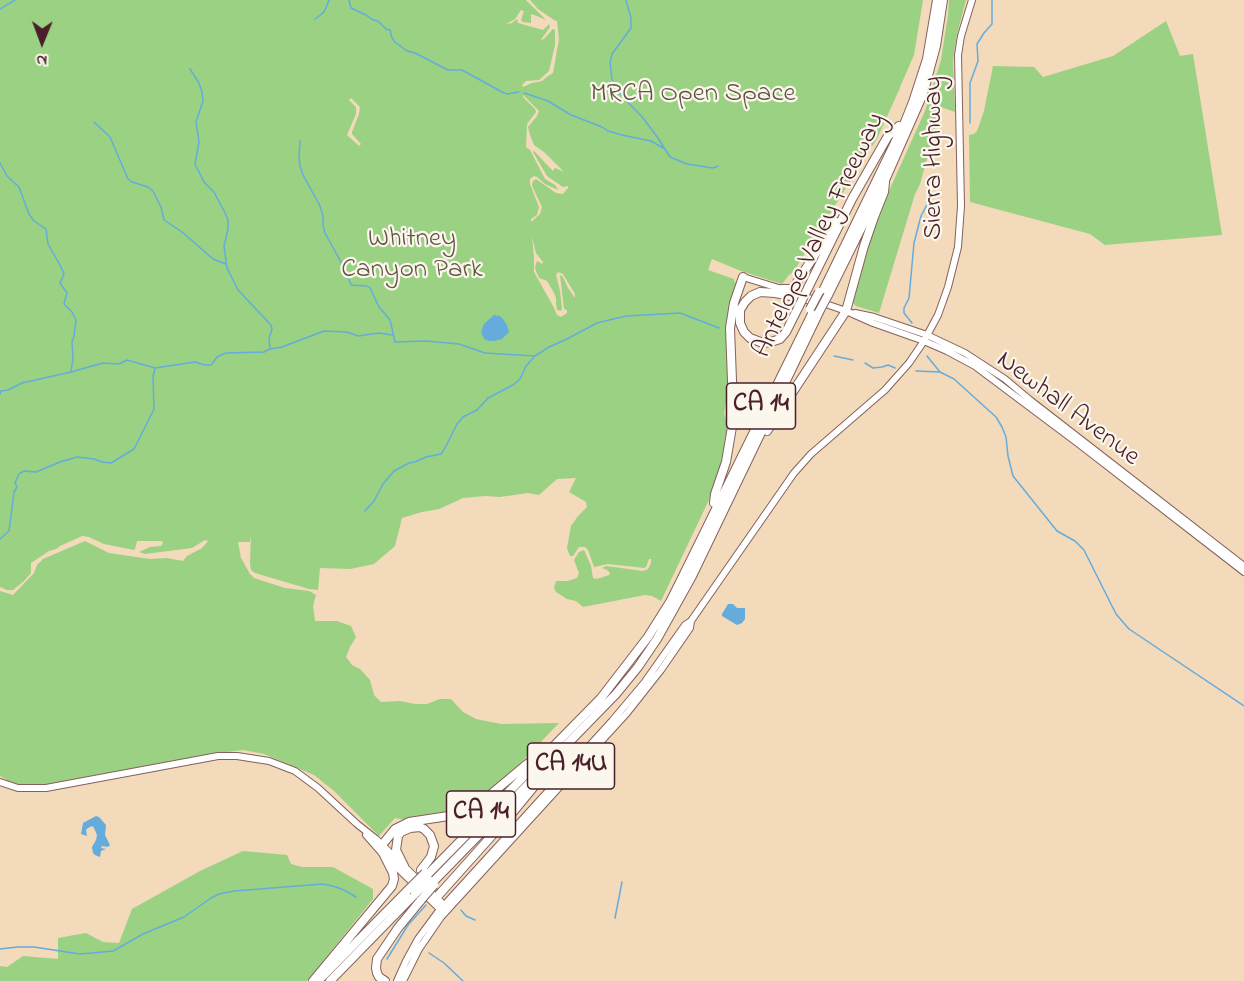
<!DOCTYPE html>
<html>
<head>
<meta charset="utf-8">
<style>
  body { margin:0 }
  #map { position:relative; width:1244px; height:981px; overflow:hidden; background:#f2daba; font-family:"Indie Flower",sans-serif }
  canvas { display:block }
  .north { position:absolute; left:12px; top:12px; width:60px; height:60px; -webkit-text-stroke:4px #fbf7ec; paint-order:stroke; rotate:181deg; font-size:16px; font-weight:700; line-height:24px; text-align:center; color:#4a1f2b }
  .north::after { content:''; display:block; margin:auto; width:21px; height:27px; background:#4a1f2b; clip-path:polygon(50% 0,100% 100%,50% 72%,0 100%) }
</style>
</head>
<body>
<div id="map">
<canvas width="1244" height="981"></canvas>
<div class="north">N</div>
</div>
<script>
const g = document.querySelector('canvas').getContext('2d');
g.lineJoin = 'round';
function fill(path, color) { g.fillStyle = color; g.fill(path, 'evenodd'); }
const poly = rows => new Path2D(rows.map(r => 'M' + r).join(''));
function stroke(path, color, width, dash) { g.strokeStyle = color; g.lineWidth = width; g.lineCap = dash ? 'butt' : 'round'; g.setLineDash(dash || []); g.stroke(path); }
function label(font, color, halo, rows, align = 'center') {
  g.font = font + ' "Indie Flower",sans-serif'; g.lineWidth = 4.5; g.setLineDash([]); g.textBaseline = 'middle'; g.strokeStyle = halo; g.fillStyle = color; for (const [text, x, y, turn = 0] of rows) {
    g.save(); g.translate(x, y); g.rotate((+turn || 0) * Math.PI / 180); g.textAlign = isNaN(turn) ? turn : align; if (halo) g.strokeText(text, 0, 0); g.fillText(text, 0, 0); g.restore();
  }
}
fill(poly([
  [0,0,526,0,546,20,537,16,531,14,531,23,523,22,521,20,524,11,521,10,515,19,506,24,512,23,517,19,518,23,543,30,549,24,550,27,540,41,545,38,553,29,555,30,555,45,549,71,539,80,526,81,522,85,523,87,532,83,542,81,548,76,553,73,559,39,557,21,554,20,538,9,530,0,923,0,914,55,900,87,899,91,898,92,878,137,794,271,789,275,782,284,741,271,712,259,708,270,734,279,734,281,737,284,727,343,728,391,724,414,728,425,728,433,726,449,716,485,661,601,652,596,645,595,583,607,576,601,567,599,556,592,554,588,556,581,568,581,577,578,579,573,574,560,579,552,584,550,591,566,593,578,597,579,609,575,610,573,607,570,602,568,606,566,643,571,648,569,651,563,651,559,649,559,646,567,644,568,608,564,594,567,588,550,585,547,579,547,573,556,570,556,567,548,571,526,578,516,587,507,586,502,569,492,576,478,557,479,539,495,528,493,500,497,485,496,463,498,439,509,422,512,402,518,395,546,374,564,350,569,320,568,318,590,309,589,255,573,251,570,250,564,251,535,250,542,238,542,241,558,250,574,254,578,285,588,309,591,316,595,313,606,315,621,337,621,351,626,356,637,350,647,346,657,352,665,360,669,370,680,374,695,381,702,400,701,415,704,427,704,440,699,451,699,463,712,476,719,501,724,559,723,507,777,476,800,443,813,405,820,395,818,379,836,334,791,314,775,264,754,243,750,203,755,52,784,30,786,15,785,0,776,0,591,13,595,34,573,37,565,43,559,85,541,109,553,150,559,167,558,183,561,187,556,202,548,208,541,205,540,192,548,145,554,139,552,150,547,161,546,163,543,162,541,137,541,135,549,134,550,104,544,89,537,82,536,60,546,56,549,49,551,31,563,31,573,24,581,13,590,7,590,0,587],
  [523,95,539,111,537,116,528,127,530,135,534,145,544,152,564,172,555,168,553,171,534,151,533,152,547,176,563,187,568,186,568,188,563,194,556,193,536,179,533,181,532,184,533,188,542,207,540,214,531,222,531,219,537,215,539,207,530,184,530,179,534,176,537,177,545,184,556,189,558,189,555,185,545,179,530,150,526,147,527,124,536,112,535,109,523,97],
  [351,98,360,107,359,114,352,132,352,134,361,144,359,146,347,135,356,114,356,107,349,100],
  [532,237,536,253,543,262,542,264,537,261,535,267,536,271,539,278,547,281,553,291,556,298,556,304,557,310,561,311,562,308,560,291,556,275,558,272,563,274,575,294,575,298,568,288,563,277,560,275,564,309,567,310,567,313,561,317,557,315,553,306,534,272,534,257],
  [949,0,966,0,957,34,953,61,955,112,941,107,920,184,915,194,879,313,856,306,852,302,874,224,925,111,941,60,948,15],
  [1166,21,1180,56,1193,54,1222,235,1105,245,1090,234,970,202,969,135,974,134,977,131,984,111,993,66,1034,67,1043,77,1113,56],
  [243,851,287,855,291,864,302,867,333,867,373,889,373,899,307,981,0,981,0,966,7,967,23,956,58,959,58,938,86,933,103,942,119,943,132,909,200,871]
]), '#9ad183');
fill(poly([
  [494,315,500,316,503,319,507,325,509,332,502,339,494,341,489,341,484,339,481,332,484,324],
  [728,604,733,604,737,608,745,608,745,619,742,623,737,625,722,616,722,614],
  [96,816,99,817,106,825,105,835,110,845,108,847,102,846,101,848,106,849,101,851,100,857,95,855,93,853,92,847,96,840,97,835,94,828,92,826,88,828,86,830,87,836,81,834,83,823]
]), '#65acdc');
stroke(poly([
  [349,0,351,8,366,15,373,20,378,21,386,29,390,30,392,38,395,42,407,51,415,53,448,70,462,70,502,92,507,94,519,92],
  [626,0,631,18,631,28,612,54,610,63,612,79,621,95,643,118,658,138,670,157,687,164,713,168,718,166],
  [0,9,15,0],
  [315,19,323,13,326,8,329,0],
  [190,69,199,83,202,92,203,101,196,122,199,142,195,164,204,182,214,192,225,213,228,220,228,229,224,246,227,268,238,290,271,325,272,329,269,338,270,348],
  [524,93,548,101,571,115,602,127,608,131,622,135,651,141,663,148],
  [94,122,110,137,128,179,132,182,148,187,153,191,161,207,164,220,182,232,213,259,226,264],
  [970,123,970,83,978,61,977,44,984,33,992,24,992,0],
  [300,141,299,158,300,166,303,175,320,206,323,216,323,225,325,233,346,271,351,285,367,286,370,288,379,307,390,320,395,342,426,341,459,344,485,353,535,356,549,347,565,340,597,323,626,316,680,313,719,328],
  [0,163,7,176,19,187,29,214,34,221,46,229,48,244,60,265,64,274,60,283,67,293,64,304,72,312,76,320,74,336,72,342,73,359,71,371],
  [912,323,904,313,904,308,909,298,914,243,921,216,929,201],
  [834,356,853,360],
  [927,356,940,372,954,379,996,417,1002,427,1006,437,1008,456,1013,476,1057,531,1075,541,1084,550,1116,614,1129,629,1244,706],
  [865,363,873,368,882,367,888,365,895,368],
  [916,371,939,372],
  [0,394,1,391,8,390,22,383,71,372,103,363,119,364,127,360,155,368,195,362,205,365,211,365,217,357,226,353,264,352,270,349,282,347,324,331,347,332,358,336,379,333,392,335],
  [365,511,374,501,383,484,394,471,409,463,415,462,426,457,441,454,445,448,457,424,463,417,477,410,488,398,513,385,520,379,526,366,534,357],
  [0,539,9,531,14,492,17,487,15,483,19,474,24,471,36,472,60,462,77,457,94,459,102,462,111,463,134,449,154,409,153,376,155,369],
  [461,910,466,916,475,920],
  [615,918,622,882],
  [0,949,18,947,34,947,80,954,113,951,143,934,184,917,211,898,219,894,234,891,322,884,333,886,344,890,356,897],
  [429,953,444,963,463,981],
  [387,959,408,925,426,905]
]), '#65acdc', 1.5);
const major = poly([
  [743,277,785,290],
  [820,302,846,311,873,323,924,341,947,351,975,366,1079,444,1244,572],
  [855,313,874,317,927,335,965,353,1005,379,1030,400,1244,566],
  [0,782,18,788,46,788,218,756,237,756,269,761,295,771,318,788,357,824,376,839,448,909],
  [366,835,381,852,442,911],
  [397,981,406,961,418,939,438,912,612,721,644,683,685,625,691,621,794,473,811,454,885,390,909,363,924,341,938,315,948,287,958,247,961,206,958,55,961,36,972,0],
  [403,981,419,949,441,917,627,713,661,670,690,628,691,621]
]);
const highway = poly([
  [808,288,852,199,888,136,899,126],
  [782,289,790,289,794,287,836,222],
  [822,293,905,122,913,102,927,59,937,0],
  [828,295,886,178,923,94,936,46,943,0],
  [799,306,786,332,780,339,771,342,763,343,750,338,744,332,740,323,740,310,745,302,751,296,760,292,775,293,818,301],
  [767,431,846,311,864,246,874,217,884,192,885,182],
  [714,503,715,494,726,462,732,427,733,407,730,328,734,303,743,277],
  [404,866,396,850,398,836,401,832,410,828,420,827,424,829,430,835,434,846,431,857,421,870],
  [427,875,601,698,648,637,670,602,682,578,814,310],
  [432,883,616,694,638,667,657,639,692,576,819,312],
  [436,898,513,812,536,784],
  [319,980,407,891],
  [313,981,392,886,394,879,393,873,381,849,382,845,395,829,409,822,455,815,468,811,478,805,527,764,538,757],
  [330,981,415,894],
  [385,981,379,977,377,973,376,968,377,959,398,928,421,900]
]);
stroke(major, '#85605d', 8);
stroke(highway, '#85605d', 10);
stroke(major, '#fff', 6);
stroke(highway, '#fff', 8);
const highwayBridge = poly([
  [799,306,808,288],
  [810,309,819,292],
  [819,312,828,295],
  [407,891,425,873],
  [415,894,429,880],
  [421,900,434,885]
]);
stroke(highwayBridge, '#85605d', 10, []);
stroke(highwayBridge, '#fff', 8);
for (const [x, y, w] of [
  [761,406,69],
  [571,766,87],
  [481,814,69]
]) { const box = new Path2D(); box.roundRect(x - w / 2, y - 23, w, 46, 4.5); g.fillStyle = '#fbf7ec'; g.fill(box); stroke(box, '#4a1f2b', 1.5); }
label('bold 26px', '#4a1f2b', null, [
  ["CA 14",761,406],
  ["CA 14U",571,766],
  ["CA 14",481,814]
]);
label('27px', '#625445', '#fbf7ec', [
  ["MRCA Open Space",693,96],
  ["Whitney",412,241],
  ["Canyon Park",412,272]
]);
label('27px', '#4a1f2b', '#fbf7ec', [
  ["Sierra Highway",936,158,-90],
  ["Antelope Valley Freeway",821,236,-64],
  ["Newhall Avenue",1067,410,37]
]);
</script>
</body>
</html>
